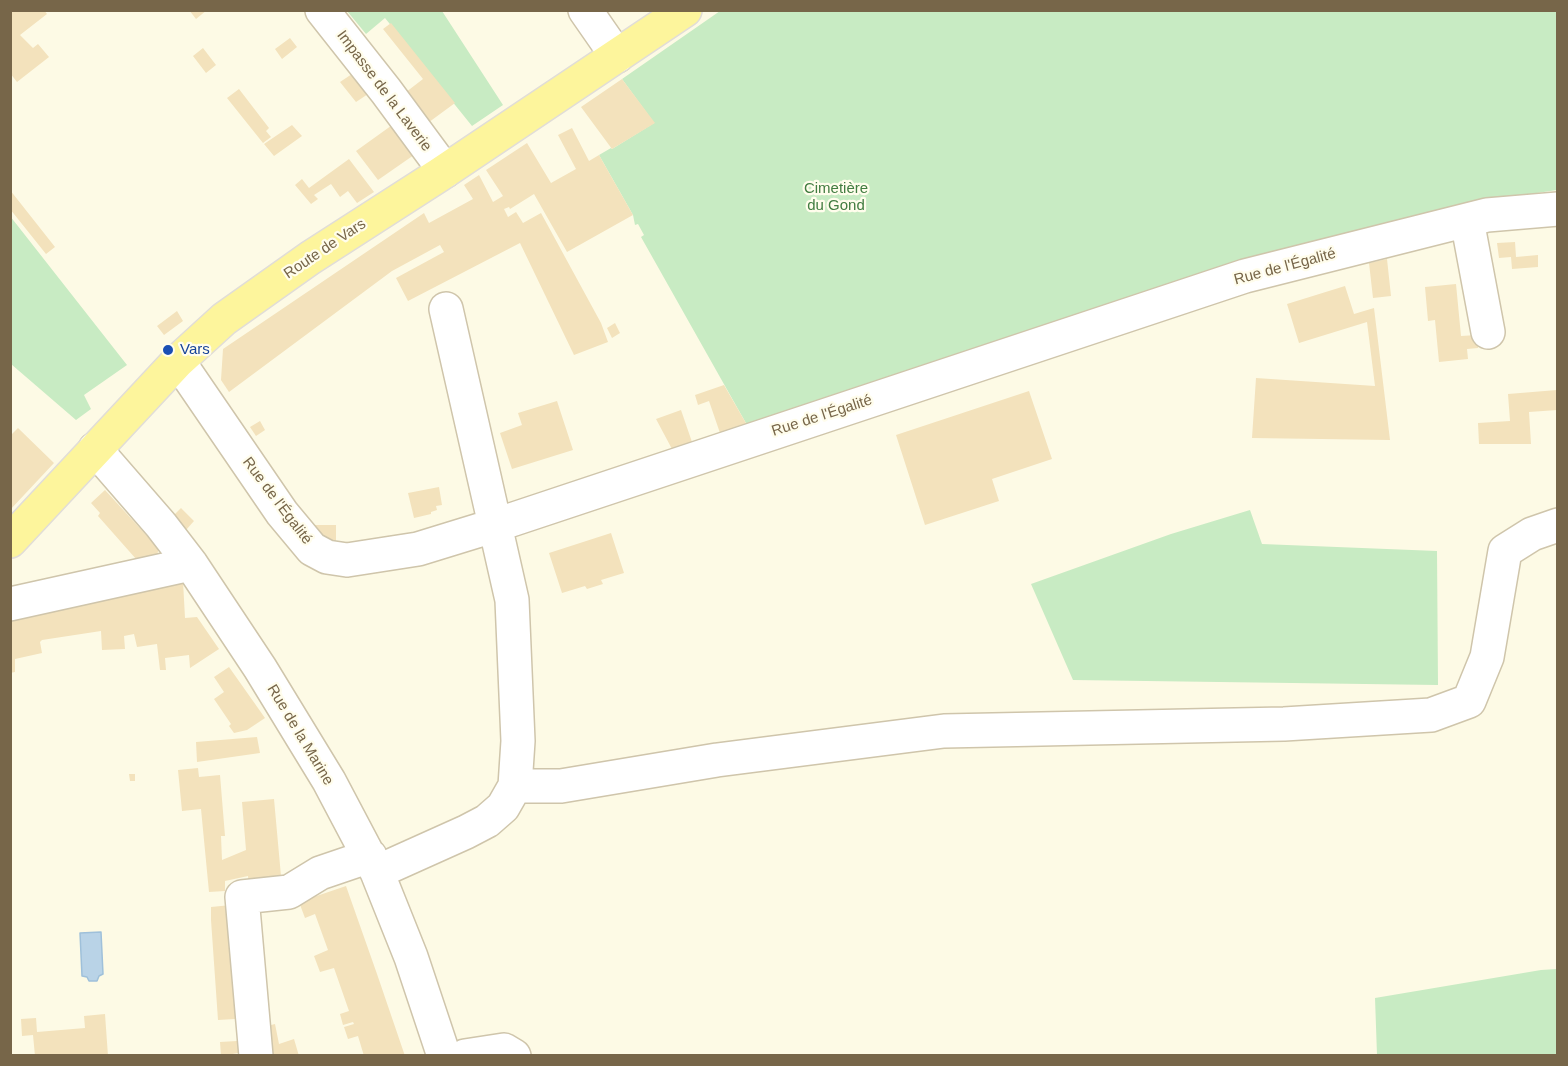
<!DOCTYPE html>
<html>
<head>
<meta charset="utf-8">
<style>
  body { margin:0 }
  #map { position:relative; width:1568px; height:1066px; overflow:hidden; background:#fdfae5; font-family:Helvetica,sans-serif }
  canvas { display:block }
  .frame { position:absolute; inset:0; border:12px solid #776649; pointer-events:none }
</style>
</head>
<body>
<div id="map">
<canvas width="1568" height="1066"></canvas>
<div class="frame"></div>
</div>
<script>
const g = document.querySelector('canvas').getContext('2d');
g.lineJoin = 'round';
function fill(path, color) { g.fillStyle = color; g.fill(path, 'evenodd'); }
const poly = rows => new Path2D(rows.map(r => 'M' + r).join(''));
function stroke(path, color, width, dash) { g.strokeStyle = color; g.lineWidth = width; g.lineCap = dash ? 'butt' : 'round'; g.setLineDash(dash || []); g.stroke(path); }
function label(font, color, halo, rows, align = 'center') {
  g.font = font + ' Helvetica,sans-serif'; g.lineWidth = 4.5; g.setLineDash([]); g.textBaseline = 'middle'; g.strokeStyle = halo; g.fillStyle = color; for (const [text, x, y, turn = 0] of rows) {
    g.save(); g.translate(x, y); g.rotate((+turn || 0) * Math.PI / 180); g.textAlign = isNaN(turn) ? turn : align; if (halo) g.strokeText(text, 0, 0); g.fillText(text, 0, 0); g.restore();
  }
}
fill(poly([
  [347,11,442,11,503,105,472,126,385,18,366,34],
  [720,11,1557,11,1557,190,1457,205,1304,244,747,425,641,237,644,235,638,224,635,225,633,215,599,155,611,148,612,149,654,123,622,79],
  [10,216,127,365,84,395,91,409,76,420,11,364],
  [1250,510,1262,544,1437,551,1438,685,1073,680,1031,584,1171,534],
  [1557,969,1557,1055,1377,1055,1375,998,1541,970]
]), '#c8ebc3');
const water = poly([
  [101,932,103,974,99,976,97,981,89,981,87,977,82,976,80,933,101,932]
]);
fill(water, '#b9d3e7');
stroke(water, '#9fc0da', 1.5);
fill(poly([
  [10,10,44,10,47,14,20,35,33,48,38,44,49,57,17,82,10,73],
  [189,10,207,10,196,19],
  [391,23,455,103,421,128,397,99,423,79,383,29],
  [290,38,297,47,282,59,275,49],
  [203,48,216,65,206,73,193,56],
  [361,68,377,88,356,102,340,82],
  [622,79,655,123,612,149,581,107],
  [239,89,269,128,266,131,271,137,263,143,227,98],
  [402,118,424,148,378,180,356,151],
  [292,125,302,136,274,156,264,144],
  [572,128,589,161,599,155,633,215,567,252,534,194,510,209,509,207,504,209,508,217,516,212,523,223,541,213,601,323,608,342,574,355,520,243,408,301,396,278,444,252,440,245,392,271,229,392,221,380,223,349,424,213,429,223,473,199,464,185,479,175,493,202,503,196,486,170,527,143,551,183,576,169,558,135],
  [349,159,374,192,357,203,348,191,340,197,331,184,314,195,318,199,311,204,295,185,302,179,309,188],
  [10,190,55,247,46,254,10,209],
  [1515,242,1516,257,1538,255,1538,267,1512,269,1511,257,1499,258,1497,243],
  [1387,259,1391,296,1373,298,1369,263],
  [1456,284,1461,336,1477,335,1478,348,1467,349,1468,359,1439,362,1435,320,1428,321,1425,287],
  [1345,286,1354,314,1374,308,1390,440,1252,438,1256,378,1375,386,1367,322,1299,343,1287,304],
  [177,311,183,321,164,335,157,326],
  [615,323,620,333,612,338,607,328],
  [724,385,747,425,720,433,709,401,698,405,695,395],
  [1557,390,1557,410,1529,412,1531,444,1479,444,1478,423,1510,421,1508,394],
  [1029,391,1052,459,992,479,999,501,925,525,896,435],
  [557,401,573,450,512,469,500,433,522,425,518,413],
  [681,410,692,442,672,449,656,419],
  [260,421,265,430,256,436,250,427],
  [18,428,54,463,10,510,10,436],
  [439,487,442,505,436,506,437,510,431,512,431,514,414,518,408,493],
  [105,490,159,549,153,566,144,568,98,516,100,513,91,503],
  [181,508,194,521,186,530,173,516],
  [314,525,336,525,336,542,331,543,312,528],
  [611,533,624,573,601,580,603,584,587,589,585,586,562,593,549,553],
  [183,581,185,618,197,617,219,649,190,668,189,655,165,658,166,670,160,670,157,644,137,647,134,634,124,636,125,649,102,650,101,631,42,640,40,642,42,653,15,659,15,672,10,673,10,620],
  [229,667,265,718,247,730,234,733,229,726,231,724,214,699,224,692,214,677],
  [257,737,260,753,197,762,196,742],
  [198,768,199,777,220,775,225,836,221,836,222,860,246,850,242,802,274,799,282,887,249,890,248,876,225,881,225,891,209,892,201,809,182,811,178,770],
  [129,774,135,774,135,781,130,781],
  [346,886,377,974,405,1056,364,1056,358,1036,348,1039,344,1027,354,1024,353,1022,343,1025,340,1014,349,1011,334,968,320,972,314,956,328,950,315,914,305,918,299,902],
  [231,905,242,1024,236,1024,235,1019,218,1020,211,920,211,907],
  [105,1014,108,1056,35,1056,33,1035,22,1036,21,1019,36,1018,37,1032,85,1028,84,1016],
  [275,1024,279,1044,294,1039,299,1056,270,1056,255,1029],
  [243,1035,244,1052,221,1056,220,1042,237,1041,237,1036]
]), '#f3e2bc');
const minor = poly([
  [322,10,386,91,445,171],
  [585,10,617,56],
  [1467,220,1488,332],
  [178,361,282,513,312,549,327,557,347,560,418,549,496,525,1245,276,1487,215,1558,209],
  [95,449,161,525,191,564,260,668,329,781,377,872,411,957,444,1056],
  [10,604,191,564],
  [515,786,561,786,717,760,944,731,1284,724,1431,715,1469,701,1487,657,1505,551,1532,534,1558,525],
  [377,872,466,832,487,821,503,807,515,786,518,741,512,600,446,309],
  [256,1056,242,897,289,892,320,873,370,856],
  [465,1056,504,1050,514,1056]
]);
const major = poly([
  [10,541,178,361,224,319,310,258,439,175,685,10]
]);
stroke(minor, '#cfc5ab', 36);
stroke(major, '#e1ddd7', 36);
stroke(minor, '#fff', 33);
stroke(major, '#fdf59c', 33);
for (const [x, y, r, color] of [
  [168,350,6,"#1a4fb4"]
]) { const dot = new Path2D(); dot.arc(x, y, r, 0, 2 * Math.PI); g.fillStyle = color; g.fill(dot); stroke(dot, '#fffdec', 2); }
label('15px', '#776649', '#fffdec', [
  ["Impasse de la Laverie",384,91,53],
  ["Route de Vars",325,249,-34],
  ["Rue de l'Égalité",1285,267,-15],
  ["Rue de l'Égalité",822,416,-18],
  ["Rue de l'Égalité",277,501,53],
  ["Rue de la Marine",300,735,59]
]);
label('15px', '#427d41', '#fffdec', [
  ["Cimetière",836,189],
  ["du Gond",836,206]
]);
label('15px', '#164399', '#fffdec', [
  ["Vars",180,350]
], 'left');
</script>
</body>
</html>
